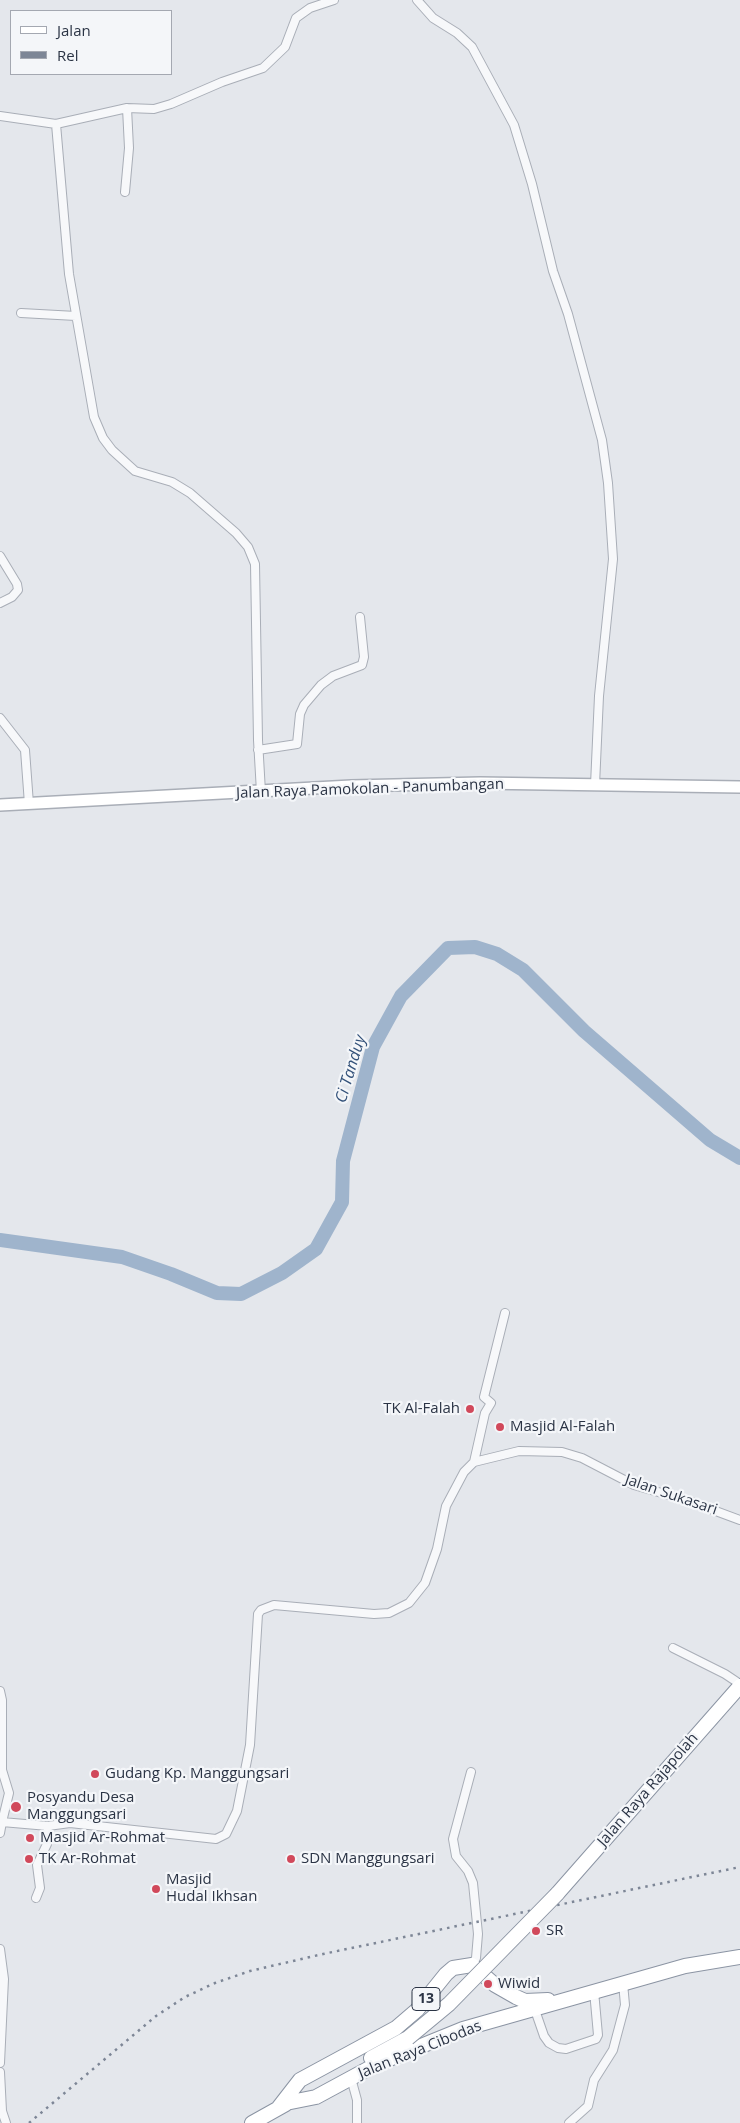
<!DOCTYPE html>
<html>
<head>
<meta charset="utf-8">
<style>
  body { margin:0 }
  #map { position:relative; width:740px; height:2123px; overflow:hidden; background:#e4e7ec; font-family:"Open Sans",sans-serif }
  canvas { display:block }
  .legend { position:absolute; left:10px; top:10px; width:162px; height:65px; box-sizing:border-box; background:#f4f6f9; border:1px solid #a4a8b1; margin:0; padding:6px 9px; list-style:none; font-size:15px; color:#2b3445 }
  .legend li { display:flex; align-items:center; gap:10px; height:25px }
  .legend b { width:25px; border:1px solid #a4a8b1 }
</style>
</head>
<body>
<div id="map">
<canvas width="740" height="2123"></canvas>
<ul class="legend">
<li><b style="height:6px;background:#fff"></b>Jalan</li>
<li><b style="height:6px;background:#7d8696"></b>Rel</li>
</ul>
</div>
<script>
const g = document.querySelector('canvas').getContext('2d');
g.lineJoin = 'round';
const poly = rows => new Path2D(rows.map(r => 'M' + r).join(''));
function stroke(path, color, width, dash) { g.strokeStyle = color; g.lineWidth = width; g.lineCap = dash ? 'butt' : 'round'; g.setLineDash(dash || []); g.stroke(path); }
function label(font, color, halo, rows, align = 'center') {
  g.font = font + ' "Open Sans",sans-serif'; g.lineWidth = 4.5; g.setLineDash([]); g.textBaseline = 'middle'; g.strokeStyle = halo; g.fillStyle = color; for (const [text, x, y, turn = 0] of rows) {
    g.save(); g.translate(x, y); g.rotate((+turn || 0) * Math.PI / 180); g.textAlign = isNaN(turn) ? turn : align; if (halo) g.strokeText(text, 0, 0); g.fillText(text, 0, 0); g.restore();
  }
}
stroke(poly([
  [0,1240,122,1257,171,1274,217,1293,241,1294,282,1273,316,1249,342,1202,343,1161,373,1047,401,996,448,948,475,947,497,954,523,970,584,1031,710,1140,740,1158]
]), '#9fb4cc', 14);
const street = poly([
  [417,0,433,18,457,33,472,47,514,125,532,184,553,271,568,314,602,440,608,483,613,559,599,696,595,785],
  [0,116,56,124,127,108,154,109,171,104,222,82,263,68,285,47,296,18,310,8,334,0],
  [56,124,69,274,94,417,103,438,112,450,135,471,172,482,190,493,236,533,248,547,255,564,258,740,261,792],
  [125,192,129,148,127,108],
  [21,313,76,316],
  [0,556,17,584,18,590,12,597,0,603],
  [0,718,25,750,29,804],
  [258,750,297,744,300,714,304,705,321,685,333,676,362,665,364,657,360,617],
  [474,1462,485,1413,491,1403,484,1397,505,1313],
  [673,1648,725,1674,740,1684],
  [0,1691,2,1700,2,1770,9,1793,2,1822],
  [471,1772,453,1839,456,1856,468,1871,473,1883,478,1934,476,1958,472,1965],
  [0,1833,2,1822,48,1826,70,1823,216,1839,226,1834,237,1811,250,1745,258,1614,261,1610,274,1605,374,1614,389,1613,409,1603,425,1583,437,1549,446,1506,464,1472,474,1462,519,1451,562,1452,582,1458,634,1485,686,1500,740,1520],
  [36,1898,40,1888,37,1865,47,1844,48,1826],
  [0,1949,4,1979,0,2063],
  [535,2010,544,2036,549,2043,558,2048,566,2049,596,2039,598,2035,594,1991],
  [0,2072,2,2111,6,2123],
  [351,2078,357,2100,357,2123],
  [569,2123,588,2106,594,2080,613,2050,625,2005,623,1983]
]);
const secondary = poly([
  [0,805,351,786,480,783,740,787]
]);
const highway = poly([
  [557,1894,740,1686],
  [371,2058,408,2038],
  [286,2103,316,2097,377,2064,463,2029,685,1966,740,1957],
  [279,2107,300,2080,396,2028,417,2010,446,1974,453,1968,472,1965,495,1985,516,1997,525,2001,548,2000],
  [252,2123,286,2104]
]);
stroke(street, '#a9aeb7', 10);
stroke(secondary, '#a9aeb7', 14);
stroke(highway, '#8b94a3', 16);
stroke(street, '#f7f8fa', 8);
stroke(secondary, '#fff', 11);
stroke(highway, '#fff', 14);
stroke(poly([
  [29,2123,156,2016,185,1997,215,1983,250,1971,323,1954,740,1867]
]), '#7d8696', 2.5, [2.5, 5]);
const highwayBridge = poly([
  [408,2038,449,2004,557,1894]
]);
stroke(highwayBridge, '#8b94a3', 16, []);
stroke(highwayBridge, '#fff', 14);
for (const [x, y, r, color] of [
  [470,1409,5,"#d1495b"],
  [500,1427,5,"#d1495b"],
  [95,1774,5,"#d1495b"],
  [16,1807,6,"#d1495b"],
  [30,1838,5,"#d1495b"],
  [29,1859,5,"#d1495b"],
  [291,1859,5,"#d1495b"],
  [156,1889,5,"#d1495b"],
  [536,1931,5,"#d1495b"],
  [488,1984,5,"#d1495b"]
]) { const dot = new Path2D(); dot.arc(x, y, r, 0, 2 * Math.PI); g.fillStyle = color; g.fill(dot); stroke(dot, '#f4f6f9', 2); }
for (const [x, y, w] of [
  [426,1999,28]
]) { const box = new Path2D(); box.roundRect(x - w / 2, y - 11.5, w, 23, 4); g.fillStyle = '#f4f6f9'; g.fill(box); stroke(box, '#2b3445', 1); }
label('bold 14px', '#2b3445', null, [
  ["13",426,1999]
]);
label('15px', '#2b3445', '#f4f6f9', [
  ["Jalan Raya Pamokolan - Panumbangan",370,789,-2],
  ["Jalan Sukasari",671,1495,19],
  ["Jalan Raya Rajapolah",648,1790,-49],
  ["Jalan Raya Cibodas",420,2050,-22]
]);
label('15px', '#2b3445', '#f4f6f9', [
  ["TK Al-Falah",460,1409,"right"],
  ["Masjid Al-Falah",510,1427],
  ["Gudang Kp. Manggungsari",105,1774],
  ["Posyandu Desa",27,1798],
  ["Manggungsari",27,1815],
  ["Masjid Ar-Rohmat",40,1838],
  ["TK Ar-Rohmat",39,1859],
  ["SDN Manggungsari",301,1859],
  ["Masjid",166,1880],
  ["Hudal Ikhsan",166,1897],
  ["SR",546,1931],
  ["Wiwid",498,1984]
], 'left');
label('italic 16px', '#34527a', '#f4f6f9', [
  ["Ci Tanduy",351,1069,-73]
]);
</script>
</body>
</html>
